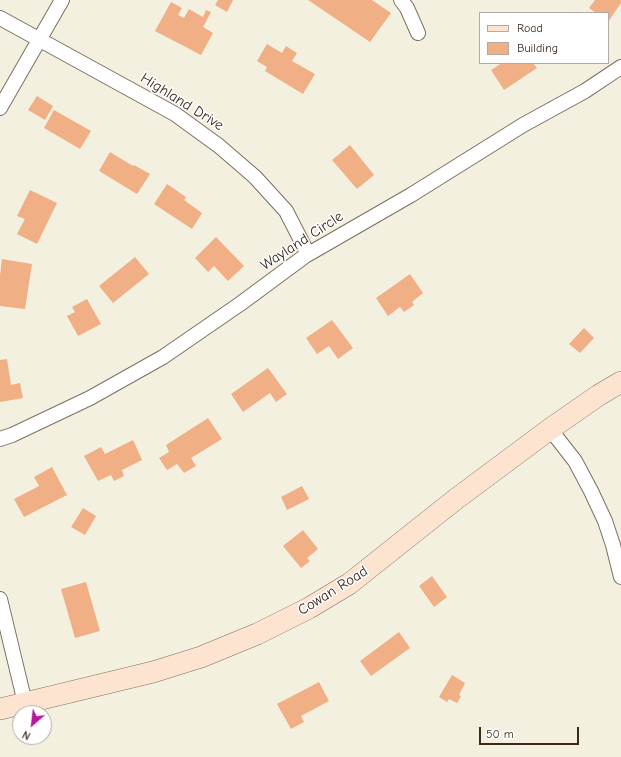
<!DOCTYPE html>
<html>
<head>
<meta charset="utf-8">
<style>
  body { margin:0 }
  #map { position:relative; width:621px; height:757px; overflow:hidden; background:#f4f0e0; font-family:"Comic Neue",sans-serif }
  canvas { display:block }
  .legend { position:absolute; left:479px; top:12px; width:130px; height:52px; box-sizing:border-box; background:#fff; border:1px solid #b1aaa5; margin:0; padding:5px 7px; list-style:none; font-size:12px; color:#3b2a1e }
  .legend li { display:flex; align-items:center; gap:8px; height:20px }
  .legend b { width:20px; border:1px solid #b1aaa5 }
  .north { position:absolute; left:12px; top:705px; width:40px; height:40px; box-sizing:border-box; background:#fff; border:1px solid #b1aaa5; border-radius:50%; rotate:208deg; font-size:11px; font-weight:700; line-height:16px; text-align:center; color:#3b2a1e }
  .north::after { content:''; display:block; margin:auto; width:14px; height:18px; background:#b5179e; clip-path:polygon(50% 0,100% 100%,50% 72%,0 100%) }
  .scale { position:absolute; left:479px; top:727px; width:100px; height:18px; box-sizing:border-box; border:2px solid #3b2a1e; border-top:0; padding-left:5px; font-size:12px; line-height:14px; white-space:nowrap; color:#3b2a1e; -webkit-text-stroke:3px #fff; paint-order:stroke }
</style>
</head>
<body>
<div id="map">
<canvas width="621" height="757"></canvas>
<ul class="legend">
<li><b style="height:5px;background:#fde4d0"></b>Road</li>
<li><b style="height:11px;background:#f1af85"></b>Building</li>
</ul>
<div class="north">N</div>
<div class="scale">50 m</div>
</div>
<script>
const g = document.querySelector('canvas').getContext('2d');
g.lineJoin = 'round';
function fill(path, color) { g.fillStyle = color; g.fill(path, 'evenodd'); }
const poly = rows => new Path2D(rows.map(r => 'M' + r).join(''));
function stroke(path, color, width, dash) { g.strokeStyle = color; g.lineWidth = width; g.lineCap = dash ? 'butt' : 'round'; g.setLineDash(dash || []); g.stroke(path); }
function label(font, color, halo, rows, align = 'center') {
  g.font = font + ' "Comic Neue",sans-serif'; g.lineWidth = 3; g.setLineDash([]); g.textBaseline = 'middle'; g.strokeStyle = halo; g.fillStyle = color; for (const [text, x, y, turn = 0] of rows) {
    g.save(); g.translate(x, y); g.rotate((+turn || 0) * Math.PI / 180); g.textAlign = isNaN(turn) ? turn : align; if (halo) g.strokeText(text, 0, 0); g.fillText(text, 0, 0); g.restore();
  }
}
fill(poly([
  [218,0,233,0,227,12,215,5],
  [308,0,372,0,391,13,370,42],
  [595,0,621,0,621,3,608,22,608,13,596,13,589,8],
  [171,2,182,8,178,15,184,18,189,9,203,17,206,10,211,12,203,27,213,33,201,55,155,31],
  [267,44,282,53,286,46,297,53,292,61,315,74,303,94,265,71,267,67,257,61],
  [502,63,533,63,537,68,504,90,491,70],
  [37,96,53,106,45,120,28,110],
  [54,110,91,131,80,149,44,128],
  [350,145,374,175,357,189,332,160],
  [110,152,133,166,134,165,150,174,137,194,99,171],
  [167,184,186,197,184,200,202,213,192,229,154,204],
  [30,190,57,203,37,244,17,234,25,219,17,216],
  [216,237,244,266,228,281,214,266,208,272,195,258],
  [135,257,149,274,113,303,99,286],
  [2,259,32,264,25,309,0,306,0,276],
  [410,274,423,293,412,302,414,305,404,312,400,307,388,316,376,298],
  [87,299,101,324,78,336,67,316,75,312,72,307],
  [332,320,353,348,338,359,329,346,317,354,306,338],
  [584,328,594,338,580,353,569,344],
  [7,359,11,385,20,383,23,398,0,402,0,360],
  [268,368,287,394,276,402,270,393,243,412,231,394],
  [208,418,222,439,191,458,196,466,184,473,177,464,167,470,159,458,169,452,166,445],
  [133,440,142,460,122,470,124,476,114,481,111,475,98,481,84,456,101,447,105,454],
  [52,467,67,495,24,517,14,499,39,486,34,477],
  [302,486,309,499,287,510,281,497],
  [83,508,96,516,85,535,71,527],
  [303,530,318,549,307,558,310,561,301,568,283,546],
  [432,576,447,597,434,607,419,586],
  [86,582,100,631,75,638,61,589],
  [399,632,410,648,371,676,360,661],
  [452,675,465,683,459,695,461,696,457,703,449,699,447,702,439,697],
  [319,682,329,701,301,716,304,722,291,729,277,704]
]), '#f1af85');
const street = poly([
  [401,0,407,8,418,33],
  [0,18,175,114,219,146,255,177,286,211,306,250,305,256],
  [0,108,62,0],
  [550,429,575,461,591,491,605,521,613,545,621,577],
  [0,439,12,435,90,398,163,357,240,304,305,256,411,195,523,125,585,91,621,67],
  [0,599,25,703]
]);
const secondary = poly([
  [0,709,153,672,201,657,257,634,309,608,349,584,456,499,550,429,599,395,621,382]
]);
stroke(street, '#7c6f62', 16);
stroke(secondary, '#7c6f62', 22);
stroke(street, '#fff', 14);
stroke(secondary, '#fde4d0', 21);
label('15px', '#3b2a1e', '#fff', [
  ["Highland Drive",182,102,32],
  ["Wayland Circle",302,241,-33],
  ["Cowan Road",333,591,-32]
]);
</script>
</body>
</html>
